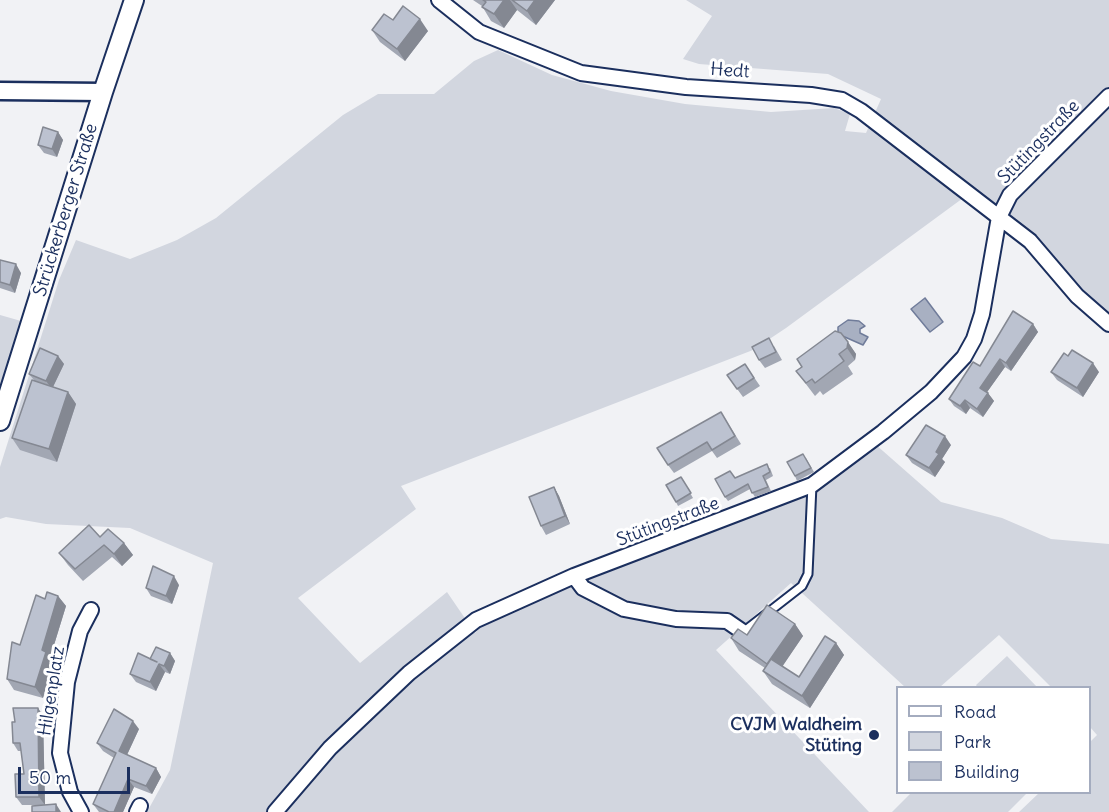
<!DOCTYPE html>
<html>
<head>
<meta charset="utf-8">
<style>
  body { margin:0 }
  #map { position:relative; width:1109px; height:812px; overflow:hidden; background:#f1f2f5; font-family:Delius,sans-serif }
  canvas { display:block }
  .legend { position:absolute; left:896px; top:686px; width:195px; height:108px; box-sizing:border-box; background:#fff; border:2px solid #a4acbf; margin:0; padding:8px 10px; list-style:none; font-size:18px; color:#1b2f5e }
  .legend li { display:flex; align-items:center; gap:12px; height:30px }
  .legend b { width:30px; border:2px solid #a4acbf }
  .scale { position:absolute; left:18px; top:767px; width:112px; height:27px; box-sizing:border-box; border:3px solid #1b2f5e; border-top:0; padding-left:8px; font-size:18px; line-height:21px; white-space:nowrap; color:#1b2f5e; -webkit-text-stroke:4px #fff; paint-order:stroke }
</style>
</head>
<body>
<div id="map">
<canvas width="1109" height="812"></canvas>
<ul class="legend">
<li><b style="height:8px;background:#fff"></b>Road</li>
<li><b style="height:16px;background:#d2d6df"></b>Park</li>
<li><b style="height:16px;background:#bcc2d0"></b>Building</li>
</ul>
<div class="scale">50 m</div>
</div>
<script>
const g = document.querySelector('canvas').getContext('2d');
g.lineJoin = 'round';
function fill(path, color) { g.fillStyle = color; g.fill(path, 'evenodd'); }
const poly = rows => new Path2D(rows.map(r => 'M' + r).join(''));
function stroke(path, color, width, dash) { g.strokeStyle = color; g.lineWidth = width; g.lineCap = dash ? 'butt' : 'round'; g.setLineDash(dash || []); g.stroke(path); }
function label(font, color, halo, rows, align = 'center') {
  g.font = font + ' Delius,sans-serif'; g.lineWidth = 6; g.setLineDash([]); g.textBaseline = 'middle'; g.strokeStyle = halo; g.fillStyle = color; for (const [text, x, y, turn = 0] of rows) {
    g.save(); g.translate(x, y); g.rotate((+turn || 0) * Math.PI / 180); g.textAlign = isNaN(turn) ? turn : align; if (halo) g.strokeText(text, 0, 0); g.fillText(text, 0, 0); g.restore();
  }
}
fill(poly([
  [686,0,1109,0,1109,317,974,190,786,328,753,350,401,486,416,509,298,598,360,663,447,592,475,633,492,616,792,499,875,444,941,502,1002,518,1051,539,1109,544,1109,812,1019,812,1039,793,1090,792,1090,742,1097,735,1090,727,1090,688,1051,687,999,635,940,687,905,687,791,583,716,650,869,812,147,812,170,770,213,563,130,528,46,524,6,517,0,519,0,467,59,280,76,240,130,259,177,240,216,218,343,115,378,94,434,94,474,61,498,50,552,75,611,91,685,104,771,112,834,108,850,114,845,131,866,133,881,99,828,74,699,64,683,59,712,16],
  [0,315,21,321,0,386],
  [1007,656,1037,687,978,688,976,685],
  [911,793,911,792,1027,793,1008,812,892,812]
]), '#d2d6df');
const water = poly([
  [925,298,943,322,930,332,911,309,925,298],
  [848,320,859,321,865,326,860,329,860,333,868,337,863,345,838,334,838,327,848,320]
]);
fill(water, '#a8b0c2');
stroke(water, '#707c9a', 1.5);
const service = poly([
  [743,632,802,586,808,574,812,485]
]);
const minor = poly([
  [439,0,479,32,581,73,686,87,811,95,842,100,861,111,1030,241,1077,296,1109,324],
  [574,576,583,588,624,609,676,619,727,621,743,632],
  [81,812,70,792,60,753,67,682,80,631,91,610],
  [137,812,140,806],
  [275,812,330,748,409,673,476,620,574,576,812,485,883,432,931,392,964,357,974,339,982,314,999,217,1010,195,1109,96]
]);
const tertiary = poly([
  [0,91,103,92]
]);
const secondary = poly([
  [0,421,103,92,134,0]
]);
stroke(service, '#1b2f5e', 11);
stroke(minor, '#1b2f5e', 18);
stroke(tertiary, '#1b2f5e', 21);
stroke(secondary, '#1b2f5e', 22);
stroke(service, '#fff', 7);
stroke(minor, '#fff', 14);
stroke(tertiary, '#fff', 16);
stroke(secondary, '#fff', 18);
fill(poly([
  [473,0,555,0,536,25,517,10,504,28,491,21,482,6],
  [393,20,428,31,405,61,380,42,372,30],
  [58,132,63,140,57,157,44,153,38,145],
  [0,260,21,273,15,293,0,288],
  [1033,324,1038,332,1011,371,1005,367,987,392,994,401,983,417,970,408,966,414,954,406,949,399,980,366],
  [841,333,856,354,855,360,848,366,853,374,823,395,820,391,815,396,796,371],
  [774,346,782,360,765,368,759,360],
  [58,356,64,364,53,387,68,392,76,404,57,462,20,450,12,438,34,380,29,374],
  [745,364,760,386,743,397,727,375],
  [1051,372,1099,372,1083,397,1057,380],
  [721,412,741,444,717,458,712,451,674,473,668,465],
  [951,445,942,459,945,462,935,477,912,463,906,455],
  [806,458,814,472,797,481,795,476],
  [770,468,773,476,766,480,771,491,755,497,750,489,728,501,725,497,735,478],
  [681,477,693,498,678,506,676,502],
  [554,487,559,496,570,524,546,535,541,526],
  [100,537,124,543,133,555,122,566,112,557,83,581,68,565,59,553],
  [179,585,172,604,151,596,146,588],
  [58,596,66,606,50,658,53,662,43,698,14,690,7,679,20,645,45,599],
  [795,624,803,636,782,666,799,677,836,643,844,655,810,708,772,684,763,671,765,668,739,651,731,638],
  [170,653,175,661,170,674,165,672,156,691,136,682,130,674,150,659],
  [38,708,43,716,45,805,22,805,16,797,24,774,21,751,18,751,13,743,15,722],
  [139,729,127,755,156,768,161,777,152,794,134,787,123,812,99,812,93,804,114,758,103,751,97,743]
]), '#a2a7b3');
fill(poly([
  [504,0,510,0,517,10,504,28,494,14],
  [535,0,555,0,536,25,527,11],
  [420,19,428,31,405,61,397,49],
  [58,132,63,140,57,157,52,149],
  [16,264,21,273,15,293,10,285],
  [1033,324,1038,332,1011,371,1006,363],
  [848,342,856,354,855,360,847,348],
  [58,356,64,364,52,389,46,381],
  [1000,359,1005,367,985,395,980,388],
  [1093,363,1099,372,1083,397,1077,388],
  [68,392,76,404,57,462,49,449],
  [988,393,994,401,983,417,977,409],
  [965,400,970,408,966,414,960,406],
  [945,436,951,445,942,459,945,462,935,477,929,468,936,452],
  [554,487,559,496,570,524,565,516],
  [124,543,133,555,122,566,114,554],
  [174,576,179,585,172,604,166,596],
  [58,596,66,606,50,658,53,662,43,698,35,687,42,650],
  [795,624,803,636,776,676,767,664],
  [836,643,844,655,810,708,802,696],
  [170,653,175,661,170,674,164,666],
  [159,664,165,672,156,691,150,682],
  [38,708,43,716,45,805,39,797],
  [133,721,139,729,125,759,119,751],
  [156,768,161,777,152,794,146,786],
  [128,779,134,787,123,812,114,812],
  [56,804,61,812,56,812]
]), '#848892');
const building = poly([
  [483,0,504,0,494,14,482,7,486,2,483,0],
  [512,0,535,0,527,11,512,0],
  [403,6,420,19,397,49,372,30,384,14,393,20,403,6],
  [43,127,58,132,52,149,38,145,43,127],
  [0,260,16,264,10,285,0,282,0,260],
  [1013,311,1033,324,1006,363,1000,359,980,388,988,393,977,409,965,400,960,406,949,399,973,362,980,366,1013,311],
  [835,331,841,333,848,342,847,348,839,354,844,361,815,383,812,379,806,383,796,371,802,367,797,359,835,331],
  [769,338,776,352,759,360,752,347,769,338],
  [40,348,58,356,46,381,29,374,40,348],
  [1072,350,1093,363,1077,388,1051,372,1064,353,1068,356,1072,350],
  [745,364,754,378,737,389,727,375,745,364],
  [32,380,68,392,49,449,12,438,32,380],
  [721,412,735,436,712,450,707,442,668,465,657,448,721,412],
  [926,425,945,436,936,452,939,454,929,468,906,455,926,425],
  [803,454,811,468,795,476,787,462,803,454],
  [767,464,770,472,763,476,768,487,752,493,748,484,725,497,715,479,730,471,735,478,767,464],
  [681,477,691,493,676,502,666,485,681,477],
  [554,487,565,516,541,526,529,497,554,487],
  [89,525,100,537,108,529,124,543,114,554,104,545,75,569,59,553,89,525],
  [153,566,174,576,166,596,146,588,153,566],
  [47,592,58,596,42,650,46,652,35,687,7,679,12,642,20,645,36,595,45,599,47,592],
  [767,605,795,624,767,664,731,638,738,629,747,635,767,605],
  [825,636,836,643,802,696,763,671,771,659,799,677,825,636],
  [156,647,170,653,164,666,159,664,150,682,130,674,138,653,157,662,150,659,156,647],
  [13,708,38,708,39,797,16,797,15,774,24,774,20,743,13,743,12,722,15,722,13,708],
  [114,709,133,721,119,751,156,768,146,786,128,779,114,812,109,812,93,804,116,753,97,743,114,709],
  [56,804,56,812,32,812,32,806,56,804]
]);
fill(building, '#bcc2d0');
stroke(building, '#848892', 1.5);
for (const [x, y, r, color] of [
  [874,735,6,"#1b2f5e"]
]) { const dot = new Path2D(); dot.arc(x, y, r, 0, 2 * Math.PI); g.fillStyle = color; g.fill(dot); stroke(dot, '#fff', 2); }
label('18px', '#1b2f5e', '#fff', [
  ["Hedt",730,71,4],
  ["Stütingstraße",1039,142,-46],
  ["Strückerberger Straße",66,210,-73],
  ["Stütingstraße",668,522,-21],
  ["Hilgenplatz",52,691,-81]
]);
label('bold 18px', '#1b2f5e', '#fff', [
  ["CVJM Waldheim",862,725],
  ["Stüting",862,746]
], 'right');
</script>
</body>
</html>
